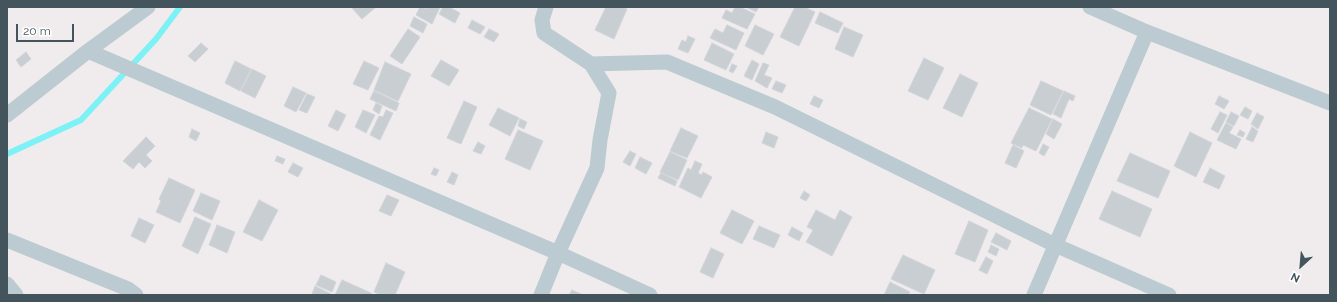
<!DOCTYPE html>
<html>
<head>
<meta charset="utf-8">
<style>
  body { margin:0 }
  #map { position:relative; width:1337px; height:302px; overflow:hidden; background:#f0eced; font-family:Raleway,sans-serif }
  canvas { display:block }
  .frame { position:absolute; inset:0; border:8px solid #43545c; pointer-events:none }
  .north { position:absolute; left:1281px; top:246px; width:40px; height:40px; -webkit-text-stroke:3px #fff; paint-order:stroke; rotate:206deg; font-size:11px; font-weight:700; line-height:16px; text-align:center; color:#43545c }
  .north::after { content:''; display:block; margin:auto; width:14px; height:18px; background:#43545c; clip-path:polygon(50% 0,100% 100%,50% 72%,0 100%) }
  .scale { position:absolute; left:16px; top:24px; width:58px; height:18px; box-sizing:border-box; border:2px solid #43545c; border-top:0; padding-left:5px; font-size:12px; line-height:14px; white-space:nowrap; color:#43545c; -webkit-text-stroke:3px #fff; paint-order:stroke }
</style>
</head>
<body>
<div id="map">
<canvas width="1337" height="302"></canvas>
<div class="frame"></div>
<div class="north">N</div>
<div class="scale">20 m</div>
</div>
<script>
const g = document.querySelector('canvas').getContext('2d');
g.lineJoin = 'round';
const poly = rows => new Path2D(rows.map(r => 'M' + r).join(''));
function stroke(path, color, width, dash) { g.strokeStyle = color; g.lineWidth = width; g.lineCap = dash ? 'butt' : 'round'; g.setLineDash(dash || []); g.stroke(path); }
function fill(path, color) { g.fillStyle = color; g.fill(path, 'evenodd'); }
stroke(poly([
  [7,154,81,120,156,39,180,7]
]), '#7cf1f6', 6);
const building = poly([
  [351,7,376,7,362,19,351,7],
  [420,7,427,9,428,7,440,7,432,24,416,15,420,7],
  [443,7,449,7,460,13,455,23,439,14,443,7],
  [606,7,622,7,627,9,614,39,595,30,606,7],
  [735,7,740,7,755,14,747,29,722,18,726,10,732,13,735,7],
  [746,7,759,7,756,12,746,7],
  [795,7,804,7,815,12,799,46,780,37,795,7],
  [820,12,843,23,838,33,815,23,820,12],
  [414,17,427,24,423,33,410,26,414,17],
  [472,20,485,27,480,34,468,28,472,20],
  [727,25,744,33,736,50,710,38,715,29,723,33,727,25],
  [755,25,774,34,763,55,745,46,755,25],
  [844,27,863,35,853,57,835,49,844,27],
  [408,29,420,37,402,64,390,56,408,29],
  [489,29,499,34,494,42,484,37,489,29],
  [688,36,695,39,688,53,678,49,682,40,686,42,688,36],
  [201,43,208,49,195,62,188,56,201,43],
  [712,43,734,54,726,70,704,60,712,43],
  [26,52,31,59,21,67,16,60,26,52],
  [924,58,944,68,928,100,908,91,924,58],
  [441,60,459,70,449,86,431,76,441,60],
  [752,60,759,64,752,80,744,76,752,60],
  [235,61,251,69,240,91,225,83,235,61],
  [364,61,379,68,368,90,353,84,364,61],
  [385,62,411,74,398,101,374,90,385,62],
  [763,63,769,65,764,75,772,78,767,88,755,81,763,63],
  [732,64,737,66,733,73,729,71,732,64],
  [252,69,266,76,255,98,241,91,252,69],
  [960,74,978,83,962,117,943,108,960,74],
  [776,81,786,85,782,93,772,89,776,81],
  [1041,81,1063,91,1051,115,1030,105,1041,81],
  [293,87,306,93,296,112,284,106,293,87],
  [374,91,399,103,396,111,370,99,374,91],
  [1064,91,1075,96,1073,101,1069,99,1061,118,1053,114,1064,91],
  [307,94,315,97,307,113,299,110,307,94],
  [814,96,823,100,819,108,810,104,814,96],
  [1219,96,1229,101,1224,109,1215,104,1219,96],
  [464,101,477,107,461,144,447,138,464,101],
  [376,103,382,106,379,114,373,110,376,103],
  [1245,107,1252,111,1248,119,1240,115,1245,107],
  [498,108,519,118,510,136,489,125,498,108],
  [1029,108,1052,119,1036,151,1023,145,1022,148,1011,143,1029,108],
  [336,110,346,115,338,131,328,126,336,110],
  [363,110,375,115,366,133,355,127,363,110],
  [386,110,393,113,380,140,370,135,379,116,383,117,386,110],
  [1220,112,1227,115,1218,133,1211,129,1220,112],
  [1231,112,1239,116,1234,126,1226,122,1231,112],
  [1257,113,1264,117,1258,129,1251,124,1257,113],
  [520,119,527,122,524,129,518,126,520,119],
  [1053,119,1062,124,1054,139,1046,134,1053,119],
  [1226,123,1233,127,1229,133,1241,139,1236,149,1217,140,1226,123],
  [1252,127,1258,131,1253,142,1246,139,1252,127],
  [681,128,698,136,687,158,670,151,681,128],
  [192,129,200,133,196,141,189,137,192,129],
  [518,130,543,141,530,170,505,159,518,130],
  [1240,130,1245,133,1243,137,1237,135,1240,130],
  [766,132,778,137,774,148,762,143,766,132],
  [1190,132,1212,143,1196,177,1174,166,1190,132],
  [146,137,155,146,146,155,152,161,145,168,139,162,133,169,123,161,146,137],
  [478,142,485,146,481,154,473,151,478,142],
  [1043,144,1049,147,1044,156,1039,153,1043,144],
  [1013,145,1024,151,1016,168,1005,163,1013,145],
  [630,151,636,154,630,166,623,162,630,151],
  [670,152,687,160,678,180,660,172,670,152],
  [1130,153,1170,171,1158,198,1117,181,1130,153],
  [277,156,285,159,283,164,275,161,277,156],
  [640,157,652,163,646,174,635,168,640,157],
  [695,161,702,164,698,173,702,175,703,172,712,177,701,198,679,187,688,168,691,170,695,161],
  [293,163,303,168,298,177,288,172,293,163],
  [434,168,439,170,436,176,431,174,434,168],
  [1210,168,1225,176,1219,189,1203,182,1210,168],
  [452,172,458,175,454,185,447,182,452,172],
  [661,173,677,181,675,186,658,178,661,173],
  [169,178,195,190,180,223,156,212,161,201,159,199,169,178],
  [804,191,810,195,806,201,800,198,804,191],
  [1112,191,1152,209,1140,237,1099,219,1112,191],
  [201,193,220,201,212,220,193,211,201,193],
  [387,195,399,200,391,216,379,211,387,195],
  [259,200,278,210,262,241,243,232,259,200],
  [732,210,754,221,742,244,720,233,732,210],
  [816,210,835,220,840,210,852,217,832,256,806,242,813,230,807,227,816,210],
  [195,217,211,224,198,254,182,246,195,217],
  [139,218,154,225,145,243,131,236,139,218],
  [969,221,988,230,975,262,955,254,969,221],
  [217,225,235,232,227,253,209,245,217,225],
  [759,226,780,235,774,248,753,239,759,226],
  [792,227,803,233,799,241,788,235,792,227],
  [996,233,1011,241,1007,250,991,242,996,233],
  [991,245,999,249,996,256,988,252,991,245],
  [711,248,724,254,713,278,700,272,711,248],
  [903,255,935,270,924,294,891,279,903,255],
  [986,257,993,261,987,274,979,270,986,257],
  [386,263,405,272,395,295,381,295,374,292,386,263],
  [321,275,336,282,332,292,316,285,321,275],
  [342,280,371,293,371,295,335,295,342,280],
  [890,282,910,292,908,295,884,295,890,282],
  [315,286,331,294,330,295,312,294,315,286],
  [572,290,583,295,569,295,572,290]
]);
fill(building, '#c8ced2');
stroke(building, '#d0d4d9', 1);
stroke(poly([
  [1090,7,1147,32,1330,103],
  [88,51,558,253,650,295],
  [591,64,667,62,775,107,1055,245,1169,295],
  [7,115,88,51,148,7],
  [7,240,128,289,136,295],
  [7,284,16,295],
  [541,295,558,253,597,168,600,140,609,93,591,64,544,33,542,20,546,7],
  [1034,295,1147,32]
]), '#bbcbd1', 15);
</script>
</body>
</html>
